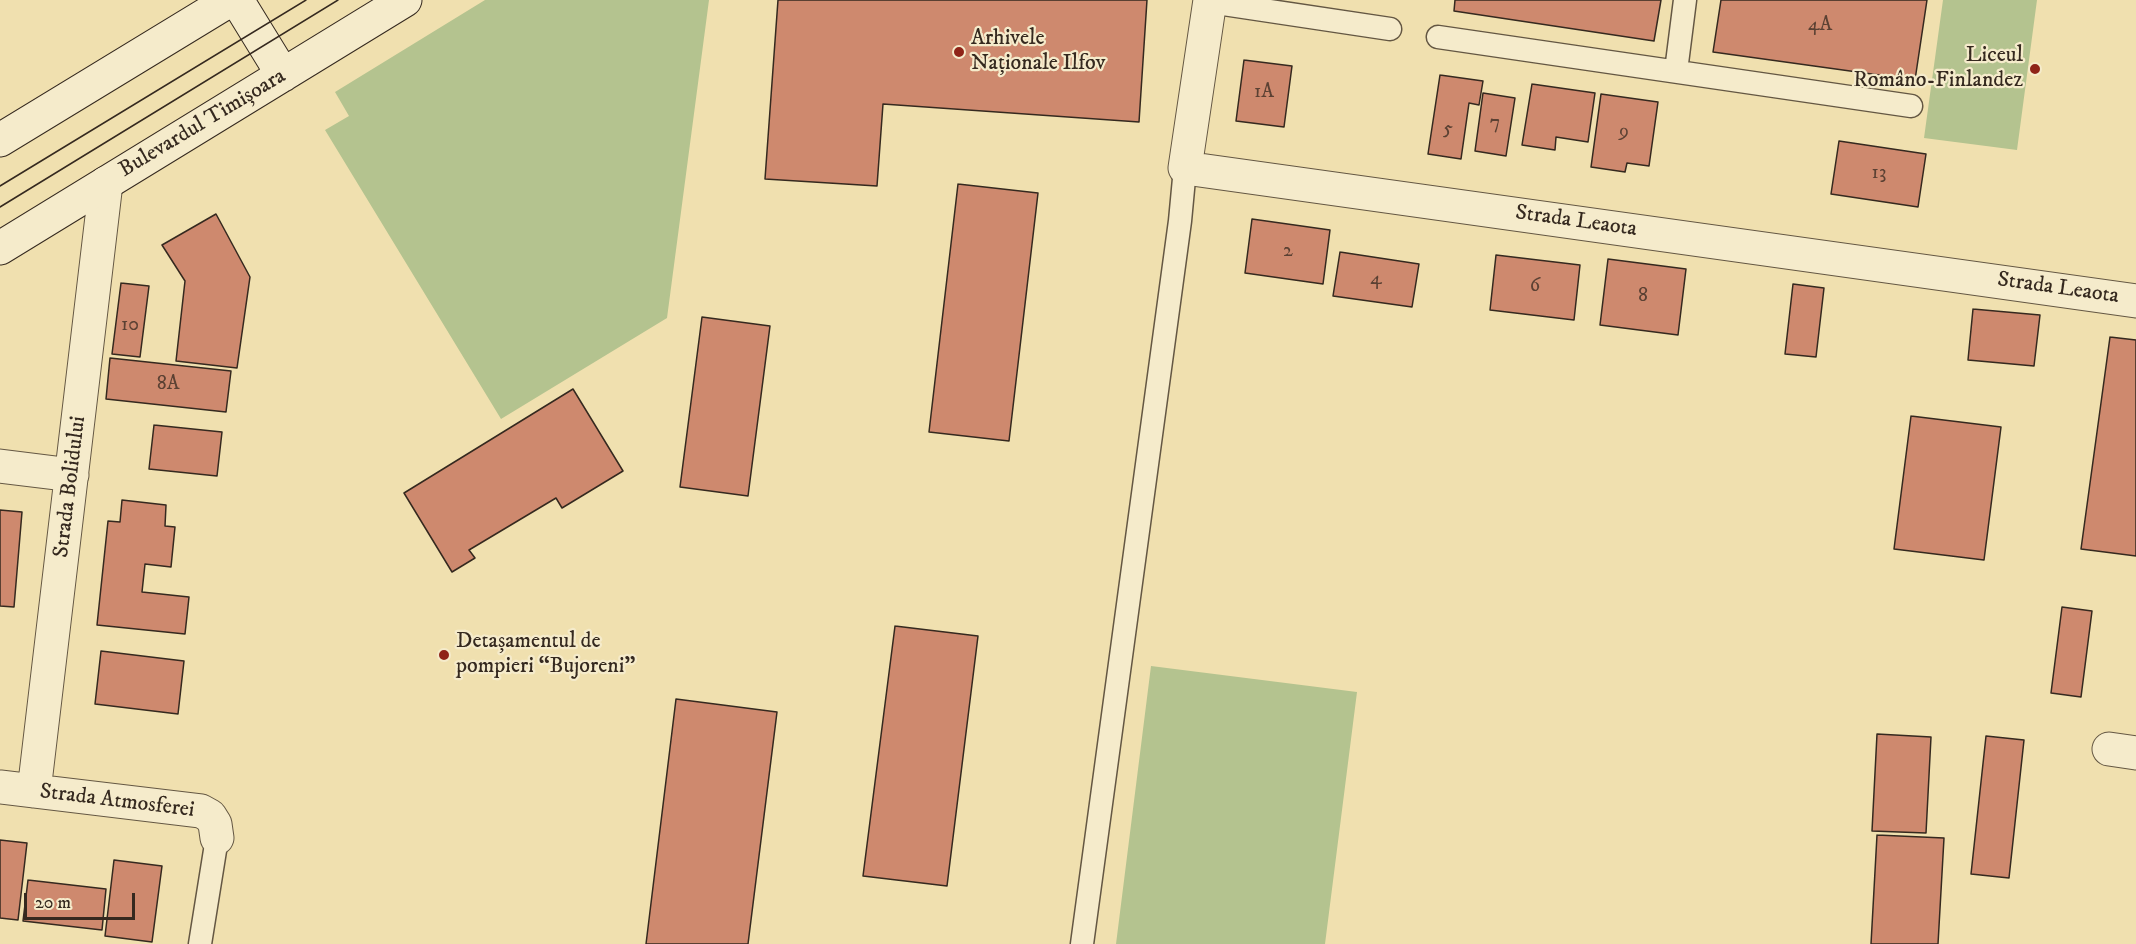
<!DOCTYPE html>
<html>
<head>
<meta charset="utf-8">
<style>
  body { margin:0 }
  #map { position:relative; width:2136px; height:944px; overflow:hidden; background:#f0e0af; font-family:"IM FELL DW Pica",serif }
  canvas { display:block }
  .scale { position:absolute; left:24px; top:893px; width:111px; height:27px; box-sizing:border-box; border:3px solid #35291f; border-top:0; padding-left:8px; font-size:18px; line-height:21px; white-space:nowrap; color:#35291f; -webkit-text-stroke:4px #f5ebcb; paint-order:stroke }
</style>
</head>
<body>
<div id="map">
<canvas width="2136" height="944"></canvas>
<div class="scale">20 m</div>
</div>
<script>
const g = document.querySelector('canvas').getContext('2d');
g.lineJoin = 'round';
function fill(path, color) { g.fillStyle = color; g.fill(path, 'evenodd'); }
const poly = rows => new Path2D(rows.map(r => 'M' + r).join(''));
function stroke(path, color, width, dash) { g.strokeStyle = color; g.lineWidth = width; g.lineCap = dash ? 'butt' : 'round'; g.setLineDash(dash || []); g.stroke(path); }
function label(font, color, halo, rows, align = 'center') {
  g.font = font + ' "IM FELL DW Pica",serif'; g.lineWidth = 4.5; g.setLineDash([]); g.textBaseline = 'middle'; g.strokeStyle = halo; g.fillStyle = color; for (const [text, x, y, turn = 0] of rows) {
    g.save(); g.translate(x, y); g.rotate((+turn || 0) * Math.PI / 180); g.textAlign = isNaN(turn) ? turn : align; if (halo) g.strokeText(text, 0, 0); g.fillText(text, 0, 0); g.restore();
  }
}
fill(poly([
  [485,0,709,0,667,318,501,419,325,130,349,116,335,92],
  [1943,0,2037,0,2017,150,1924,138],
  [1151,666,1357,692,1325,944,1116,944]
]), '#b4c38f');
const building = poly([
  [778,0,1147,0,1139,122,883,104,877,186,765,179,778,0],
  [1455,0,1661,0,1654,41,1454,11,1455,0],
  [1721,0,1927,0,1915,80,1713,52,1721,0],
  [1244,60,1292,66,1284,127,1236,121,1244,60],
  [1440,75,1483,81,1479,105,1469,103,1461,159,1428,154,1440,75],
  [1532,84,1595,93,1588,142,1556,137,1555,150,1522,145,1532,84],
  [1483,93,1515,98,1506,156,1475,151,1483,93],
  [1601,94,1658,102,1649,166,1627,163,1625,172,1591,167,1601,94],
  [1839,141,1926,154,1918,207,1831,194,1839,141],
  [958,184,1038,193,1009,441,929,432,958,184],
  [216,214,250,277,237,368,176,361,185,281,162,245,216,214],
  [1252,219,1330,230,1323,284,1245,273,1252,219],
  [1340,252,1419,264,1412,307,1333,296,1340,252],
  [1496,255,1580,265,1574,320,1490,310,1496,255],
  [1608,259,1686,269,1678,335,1600,325,1608,259],
  [121,283,149,286,140,357,112,354,121,283],
  [1793,284,1824,288,1816,357,1785,354,1793,284],
  [1973,309,2040,315,2034,366,1968,360,1973,309],
  [702,317,770,326,748,496,680,487,702,317],
  [2110,337,2136,340,2136,556,2081,549,2110,337],
  [110,358,231,371,226,412,106,399,110,358],
  [573,389,623,471,562,508,556,498,469,550,475,558,452,572,404,493,573,389],
  [1911,416,2001,427,1984,560,1894,549,1911,416],
  [154,425,222,432,217,476,149,469,154,425],
  [122,500,166,505,165,526,175,527,171,567,145,564,142,592,189,597,185,634,97,625,108,521,120,522,122,500],
  [0,510,22,512,14,607,0,606,0,510],
  [2062,607,2092,611,2081,697,2051,693,2062,607],
  [895,626,978,636,947,886,863,876,895,626],
  [101,651,184,661,178,714,95,704,101,651],
  [676,699,777,712,748,944,646,944,676,699],
  [1877,734,1931,737,1926,833,1872,831,1877,734],
  [1986,736,2024,740,2009,878,1971,874,1986,736],
  [1877,835,1944,838,1938,944,1871,944,1877,835],
  [0,840,27,843,18,920,0,918,0,840],
  [114,860,162,866,152,942,105,936,114,860],
  [28,880,106,889,102,930,23,921,28,880]
]);
fill(building, '#ce896e');
stroke(building, '#35291f', 1.5);
const service = poly([
  [1210,2,1390,29],
  [1438,37,1911,106],
  [1676,71,1685,0],
  [200,944,217,838],
  [1082,944,1180,221,1185,168]
]);
const minor = poly([
  [1210,0,1185,168,2136,301],
  [0,466,72,475],
  [2109,749,2136,753],
  [0,787,201,811,210,816,215,824,217,838],
  [34,791,106,183]
]);
const secondary = poly([
  [237,0,283,75],
  [0,140,230,0],
  [0,248,405,0]
]);
stroke(service, '#645743', 25);
stroke(minor, '#645743', 35);
stroke(secondary, '#35291f', 35);
stroke(service, '#f5ebcb', 22);
stroke(minor, '#f5ebcb', 33);
stroke(secondary, '#f5ebcb', 33);
stroke(poly([
  [0,186,306,0],
  [0,207,338,0]
]), '#35291f', 1.5);
for (const [x, y, r, color] of [
  [959,52,6,"#8f2418"],
  [2035,69,6,"#8f2418"],
  [444,655,6,"#8f2418"]
]) { const dot = new Path2D(); dot.arc(x, y, r, 0, 2 * Math.PI); g.fillStyle = color; g.fill(dot); stroke(dot, '#f5ebcb', 2); }
label('20px', '#5b4133', null, [
  ["4A",1820,26],
  ["1A",1264,93],
  ["7",1495,124],
  ["5",1448,130],
  ["9",1624,133],
  ["13",1879,174],
  ["2",1288,252],
  ["4",1376,280],
  ["6",1535,287],
  ["8",1643,297],
  ["10",130,326],
  ["8A",168,385]
]);
label('22px', '#35291f', '#f5ebcb', [
  ["Arhivele",971,39],
  ["Naționale Ilfov",971,64],
  ["Liceul",2023,56,"right"],
  ["Româno-Finlandez",2023,81,"right"],
  ["Detașamentul de",456,642],
  ["pompieri “Bujoreni”",456,667]
], 'left');
label('22px', '#35291f', '#f5ebcb', [
  ["Bulevardul Timișoara",203,124,-31],
  ["Strada Leaota",1576,222,8],
  ["Strada Leaota",2058,289,8],
  ["Strada Bolidului",71,487,-83],
  ["Strada Atmosferei",117,802,7]
]);
</script>
</body>
</html>
